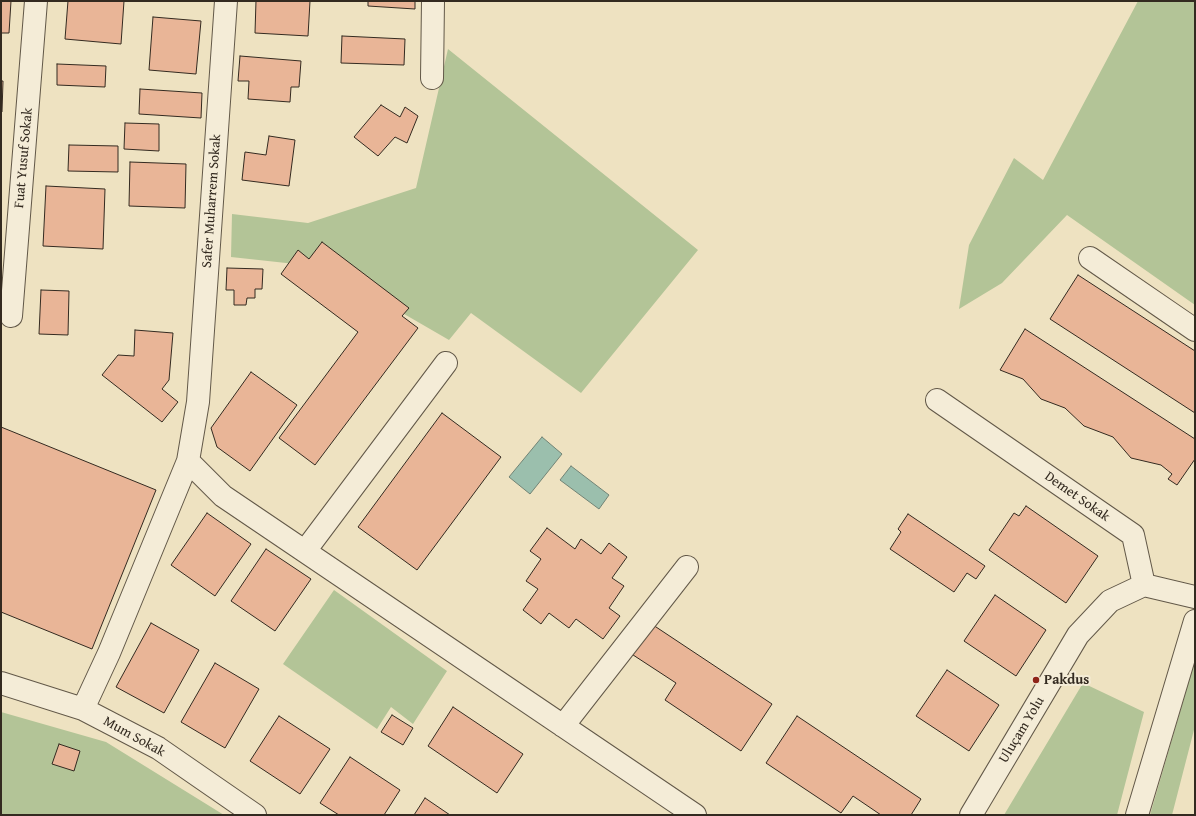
<!DOCTYPE html>
<html>
<head>
<meta charset="utf-8">
<style>
  body { margin:0 }
  #map { position:relative; width:1196px; height:816px; overflow:hidden; background:#eee2c1; font-family:"Gentium Book Plus",serif }
  canvas { display:block }
  .frame { position:absolute; inset:0; border:2px solid #332a20; pointer-events:none }
</style>
</head>
<body>
<div id="map">
<canvas width="1196" height="816"></canvas>
<div class="frame"></div>
</div>
<script>
const g = document.querySelector('canvas').getContext('2d');
g.lineJoin = 'round';
function fill(path, color) { g.fillStyle = color; g.fill(path, 'evenodd'); }
const poly = rows => new Path2D(rows.map(r => 'M' + r).join(''));
function stroke(path, color, width, dash) { g.strokeStyle = color; g.lineWidth = width; g.lineCap = dash ? 'butt' : 'round'; g.setLineDash(dash || []); g.stroke(path); }
function label(font, color, halo, rows, align = 'center') {
  g.font = font + ' "Gentium Book Plus",serif'; g.lineWidth = 4; g.setLineDash([]); g.textBaseline = 'middle'; g.strokeStyle = halo; g.fillStyle = color; for (const [text, x, y, turn = 0] of rows) {
    g.save(); g.translate(x, y); g.rotate((+turn || 0) * Math.PI / 180); g.textAlign = isNaN(turn) ? turn : align; if (halo) g.strokeText(text, 0, 0); g.fillText(text, 0, 0); g.restore();
  }
}
fill(poly([
  [1138,1,1195,1,1195,305,1067,215,1002,283,959,309,969,245,1014,158,1043,180],
  [448,49,698,250,581,393,471,313,449,340,323,267,231,257,232,214,308,223,416,188],
  [334,590,447,671,413,724,391,707,377,729,283,664],
  [1195,660,1195,726,1172,815,1150,815],
  [1083,683,1144,712,1117,815,1004,815],
  [1,712,106,742,224,815,1,815]
]), '#b3c497');
const water = poly([
  [542,437,562,454,530,494,509,477,542,437],
  [571,466,609,495,599,509,560,480,571,466]
]);
fill(water, '#9bbfad');
stroke(water, '#718375', 1);
const building = poly([
  [1,1,11,1,9,33,1,33,1,1],
  [68,1,124,1,121,44,65,39,68,1],
  [256,1,310,1,308,36,255,33,256,1],
  [368,1,415,1,415,9,368,6,368,1],
  [153,17,201,21,196,74,149,70,153,17],
  [342,36,405,39,404,65,341,63,342,36],
  [240,56,301,61,299,87,291,87,290,102,248,99,249,81,238,81,240,56],
  [57,64,106,66,105,87,57,85,57,64],
  [1,81,3,81,2,112,1,112,1,81],
  [140,89,202,93,201,118,139,114,140,89],
  [381,105,400,117,405,107,418,116,407,143,395,137,378,156,354,137,381,105],
  [125,123,159,124,159,151,124,149,125,123],
  [269,136,295,140,289,186,242,180,245,152,266,155,269,136],
  [69,145,118,146,118,172,68,171,69,145],
  [130,162,186,164,185,208,129,206,130,162],
  [46,186,105,189,103,249,43,246,46,186],
  [322,242,409,308,402,316,418,328,315,465,279,438,358,332,281,274,298,250,309,259,322,242],
  [227,268,263,269,262,289,255,289,255,298,247,298,246,305,234,305,234,290,226,290,227,268],
  [1078,275,1195,351,1195,413,1050,319,1078,275],
  [41,290,69,291,68,335,39,334,41,290],
  [1025,329,1195,439,1195,459,1177,485,1168,479,1172,474,1161,465,1131,458,1113,437,1084,426,1065,408,1041,399,1023,379,1000,370,1025,329],
  [135,330,173,333,169,380,162,389,178,402,162,422,102,375,118,355,134,356,135,330],
  [251,372,297,405,250,471,217,447,211,428,251,372],
  [442,413,501,457,417,570,358,527,442,413],
  [1,427,156,490,92,649,1,612,1,427],
  [1026,506,1098,556,1066,603,989,550,1014,513,1019,516,1026,506],
  [207,513,251,544,215,596,171,565,207,513],
  [908,514,985,566,976,579,967,573,954,592,890,549,901,532,898,529,908,514],
  [547,528,575,549,581,539,601,554,609,543,627,557,612,578,624,586,609,608,620,616,603,639,576,619,569,628,549,613,541,624,523,610,538,589,526,581,541,559,530,551,547,528],
  [266,549,311,579,275,631,231,601,266,549],
  [995,595,1046,630,1016,676,964,641,995,595],
  [647,621,772,704,741,751,665,700,676,683,627,651,647,621],
  [151,623,199,650,164,713,116,687,151,623],
  [215,663,259,689,225,748,181,722,215,663],
  [947,670,999,705,969,751,916,716,947,670],
  [453,707,523,754,497,793,428,746,453,707],
  [392,715,413,728,403,745,381,732,392,715],
  [279,716,330,749,300,794,250,761,279,716],
  [797,716,921,799,911,815,881,815,853,796,841,813,766,763,797,716],
  [59,744,80,751,74,771,52,764,59,744],
  [350,757,400,790,384,815,339,815,320,803,350,757],
  [425,798,450,815,414,815,425,798]
]);
fill(building, '#e9b597');
stroke(building, '#332a20', 1);
const minor = poly([
  [226,1,198,402,188,461,223,496,695,815],
  [432,78,433,1],
  [1090,258,1195,330],
  [11,316,36,1],
  [937,400,1133,535,1144,585],
  [305,551,446,363],
  [1144,585,1195,597],
  [1,683,83,709,158,748,255,815],
  [83,709,109,653,188,461],
  [563,726,687,567],
  [971,815,1078,635,1110,601,1144,585],
  [1137,815,1195,621]
]);
stroke(minor, '#625848', 24);
stroke(minor, '#f4ecd7', 22);
for (const [x, y, r, color] of [
  [1036,680,4,"#8f2418"]
]) { const dot = new Path2D(); dot.arc(x, y, r, 0, 2 * Math.PI); g.fillStyle = color; g.fill(dot); stroke(dot, '#f4ecd7', 1.5); }
label('14px', '#332a20', '#f4ecd7', [
  ["Fuat Yusuf Sokak",24,158,-85],
  ["Safer Muharrem Sokak",212,201,-86],
  ["Demet Sokak",1077,497,35],
  ["Uluçam Yolu",1022,730,-59],
  ["Mum Sokak",134,737,29]
]);
label('bold 14px', '#332a20', '#f4ecd7', [
  ["Pakdus",1044,680]
], 'left');
</script>
</body>
</html>
